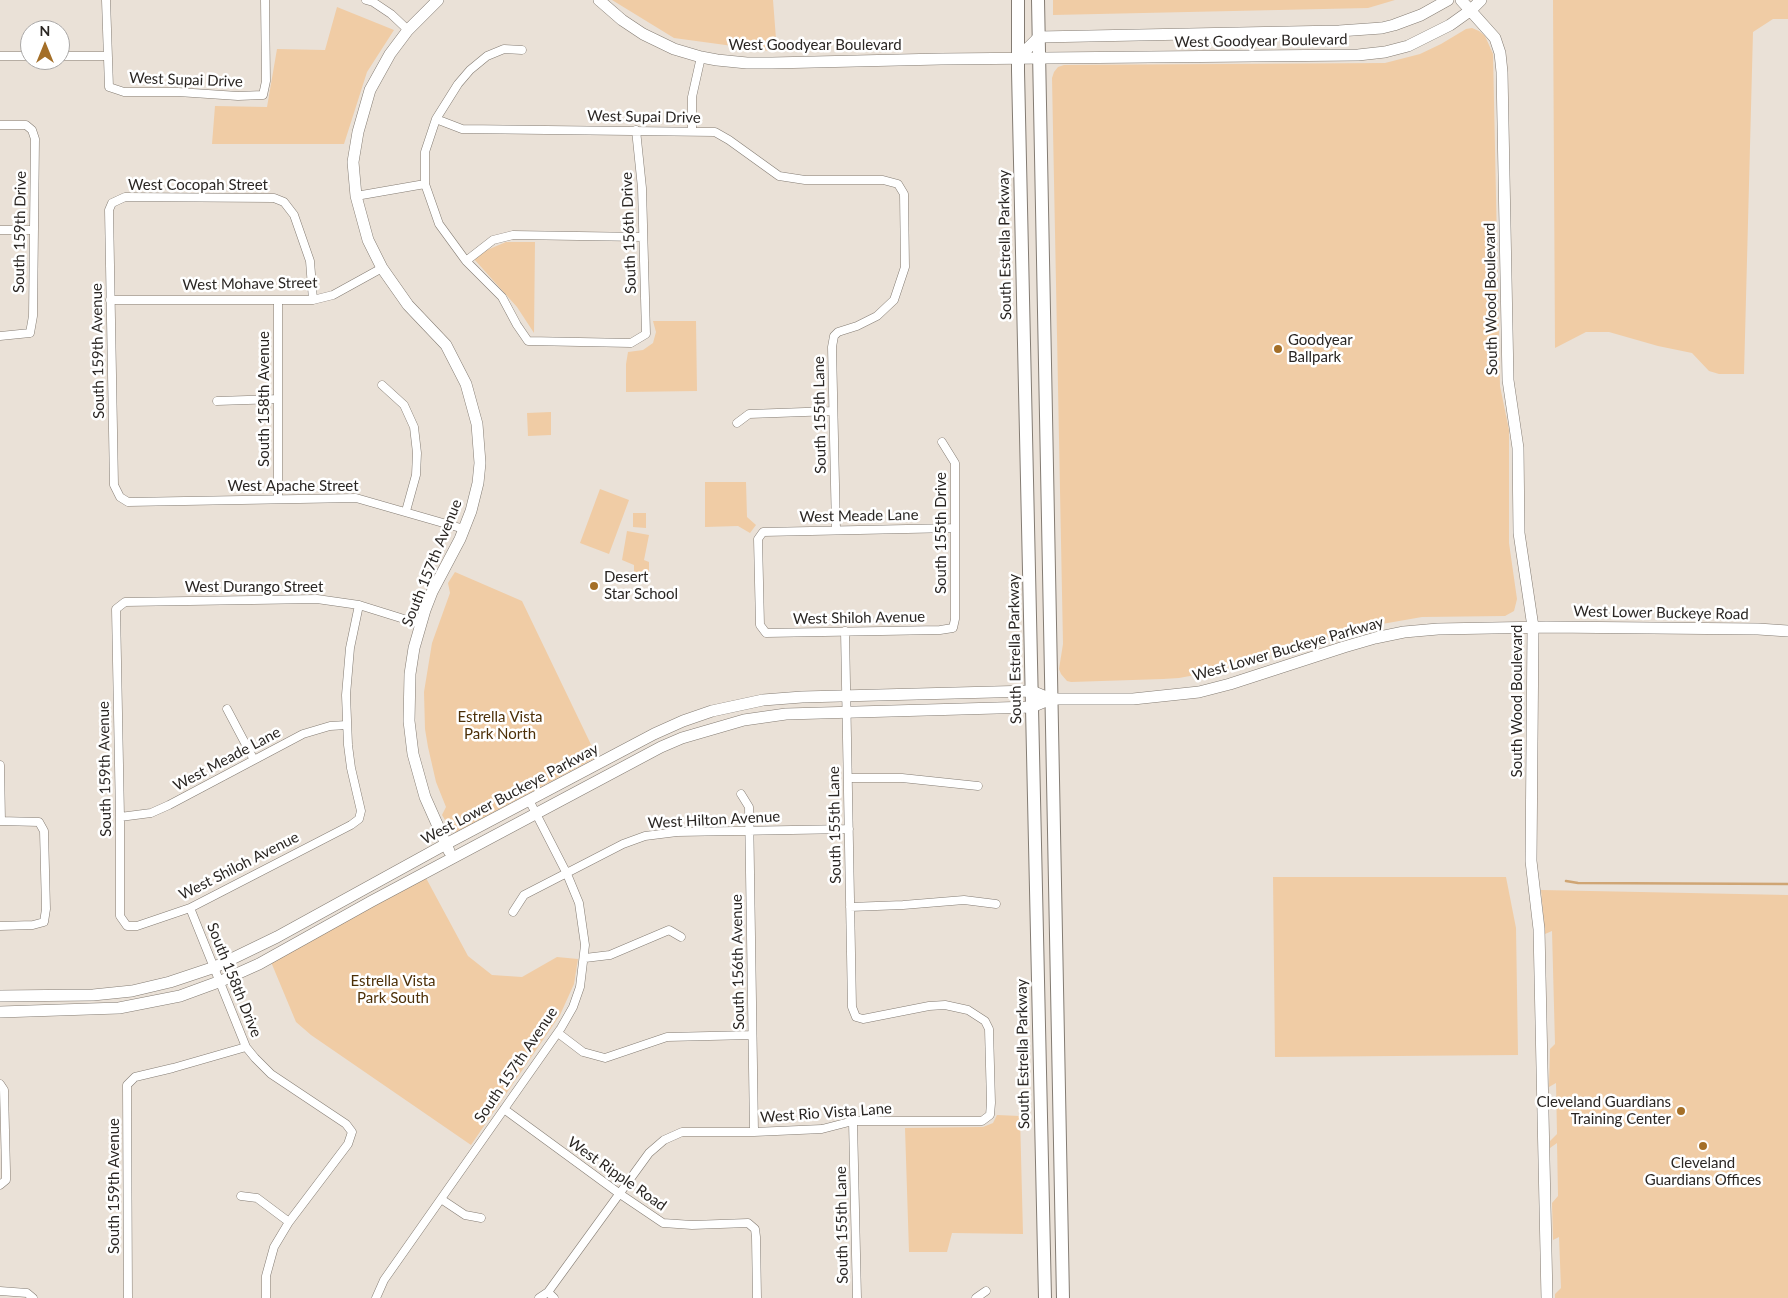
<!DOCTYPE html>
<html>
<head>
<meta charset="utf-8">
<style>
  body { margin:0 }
  #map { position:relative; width:1788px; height:1298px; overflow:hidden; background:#eae1d7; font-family:Lato,sans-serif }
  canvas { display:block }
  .north { position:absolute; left:20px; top:20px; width:50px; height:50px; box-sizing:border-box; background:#fff; border:1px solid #aaa8a7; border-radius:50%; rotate:0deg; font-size:14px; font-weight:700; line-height:20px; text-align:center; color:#2a2623 }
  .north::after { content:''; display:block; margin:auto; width:18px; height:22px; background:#a46f28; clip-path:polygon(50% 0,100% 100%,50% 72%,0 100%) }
</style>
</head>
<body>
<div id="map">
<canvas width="1788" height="1298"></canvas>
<div class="north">N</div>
</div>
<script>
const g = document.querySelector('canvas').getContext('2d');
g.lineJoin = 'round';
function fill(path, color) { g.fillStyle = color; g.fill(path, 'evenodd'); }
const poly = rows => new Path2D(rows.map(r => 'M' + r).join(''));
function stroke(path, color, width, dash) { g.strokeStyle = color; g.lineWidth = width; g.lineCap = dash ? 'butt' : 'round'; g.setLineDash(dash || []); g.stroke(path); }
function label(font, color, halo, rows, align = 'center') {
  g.font = font + ' Lato,sans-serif'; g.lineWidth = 5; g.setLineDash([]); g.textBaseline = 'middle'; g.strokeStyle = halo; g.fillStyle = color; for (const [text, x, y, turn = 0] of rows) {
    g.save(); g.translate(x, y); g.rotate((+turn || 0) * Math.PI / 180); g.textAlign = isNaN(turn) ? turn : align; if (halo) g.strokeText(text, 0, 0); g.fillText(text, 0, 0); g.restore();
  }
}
fill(poly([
  [612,0,773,0,777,52,674,38],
  [1053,0,1395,0,1368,8,1053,15],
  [1553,0,1788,0,1788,19,1773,19,1753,32,1744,374,1719,374,1709,371,1692,353,1658,346,1609,332,1586,332,1555,348],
  [337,7,394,30,367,72,344,144,212,144,215,106,267,107,277,49,325,50],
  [1472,28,1479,31,1485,36,1493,54,1500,386,1509,430,1509,543,1517,599,1514,611,1505,616,1422,617,1382,624,1298,645,1217,671,1179,678,1163,679,1071,682,1067,681,1061,674,1059,669,1063,644,1052,78,1054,72,1058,67,1064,65,1385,63,1420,54,1441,44,1466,29],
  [506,242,535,242,534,333,517,307,474,259,487,250],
  [653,321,696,321,697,391,626,392,626,364,628,352,643,350,653,343,656,332],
  [551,412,551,435,528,436,527,413],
  [705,482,746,482,747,517,756,525,750,533,738,526,705,527],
  [600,489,629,500,609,554,580,543],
  [633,513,646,513,646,528,633,527],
  [627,531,649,535,644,560,649,562,649,574,634,573,634,565,622,560],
  [455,572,522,601,597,757,456,832,451,830,442,815,446,807,436,782,428,747,425,729,424,692,432,643,450,593,448,583],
  [1273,877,1506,877,1516,928,1518,1055,1275,1057],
  [426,878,468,956,492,975,522,977,557,957,578,959,574,984,560,1015,471,1145,311,1035,296,1022,271,962],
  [1541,890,1788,895,1788,1298,1555,1298,1555,1294,1561,1288,1559,1237,1553,1240,1552,1203,1558,1196,1557,1143,1550,1148,1550,1141,1557,1134,1556,1083,1549,1087,1550,1049,1555,1044,1552,931,1545,934],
  [997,1115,1020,1116,1023,1234,952,1233,947,1252,909,1252,905,1128,983,1127,993,1123]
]), '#f0cca5');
stroke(poly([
  [1566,881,1578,883,1788,884]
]), '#cfa574', 2.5);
const street = poly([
  [106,0,109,87,124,92,178,92,238,96,263,95,266,81,265,0],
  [366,0,373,2,391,14,408,30],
  [522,50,504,49,487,56,470,70,458,84,436,119,425,152,425,184,439,224,466,261,502,297,517,325,528,341,631,343,646,334,642,188,636,130],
  [0,56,30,56],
  [60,56,107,56],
  [436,119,462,129,715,132,729,140,779,176,805,180,883,180,898,184,904,194,905,267,894,300,877,316,857,326,838,332,834,336,832,347,836,530],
  [0,125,26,125,32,130,35,139,33,316,30,333,0,336],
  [692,130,692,97,701,57],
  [356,196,425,184],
  [0,230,34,230],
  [466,261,493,240,513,235,643,237],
  [110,300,313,300,333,295,382,268],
  [278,300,278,498],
  [313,300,310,261,294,215,284,202,274,198,125,197,112,203,109,210,114,485,120,497,128,502,356,498,464,529],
  [382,385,404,405,414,427,417,453,416,475,406,511],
  [217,401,278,399],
  [737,423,749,414,833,411],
  [942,442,955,463,955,619,953,628,940,630,766,633,760,625,758,539,763,532,955,528],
  [359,605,350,648,346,695,348,745,351,768,361,811,359,819,351,825,190,908,137,926,127,926,120,916,120,817,116,609,125,602,317,599,359,605,420,624],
  [227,709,254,760],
  [0,765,1,821],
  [848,778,902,778,978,786],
  [741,794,749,807,754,1132],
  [120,817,151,813,169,805,303,734,330,726,347,725],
  [0,821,39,822,44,831,46,909,44,922,33,925,0,926],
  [850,907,903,905,964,900,996,904],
  [190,908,246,1047,255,1058,271,1074,346,1124,352,1132,348,1144,289,1222,274,1247,266,1276,266,1298],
  [513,912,524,895,623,844,645,836,677,832,849,829],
  [585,958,610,955,669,930,681,937],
  [558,1033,583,1052,605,1058,667,1037,752,1035],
  [0,1084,4,1090,6,1171,6,1180,0,1185],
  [504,1109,620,1194,663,1223,692,1225,748,1223,755,1229,756,1237,757,1298],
  [853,1121,857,1298],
  [241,1196,257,1198,289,1222],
  [441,1199,465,1215,481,1218],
  [0,1291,27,1293,33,1298],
  [548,1292,649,1153,664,1140,682,1132,754,1132,822,1129,853,1121,982,1121,990,1115,991,1103,989,1029,985,1021,968,1010,945,1005,929,1006,863,1019,856,1017,852,1007,845,631],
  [128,1298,127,1085,135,1077,173,1068,246,1047],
  [376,1298,384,1280,561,1028,573,1007,580,987,585,945,579,903,567,874,529,800],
  [539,1298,548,1292,554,1298],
  [976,1298,986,1291]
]);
const secondary = poly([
  [438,0,408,30,390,54,370,90,358,132,353,162,356,196,368,240,382,268,408,305,446,345,466,384,477,424,480,463,478,483,471,511,460,539,432,592,425,610,414,648,410,674,409,721,413,754,425,797,449,851],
  [599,0,622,20,643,34,674,49,701,57,717,60,747,63,772,63,941,59,1358,55,1385,52,1408,46,1450,25,1471,10,1481,0],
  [1461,0,1495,38,1500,53,1502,72,1508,380,1518,448,1519,533,1533,627,1531,861,1539,929,1547,1298],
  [1018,58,1039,37,1339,31,1382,28,1394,25,1421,15,1448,0],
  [0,996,93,995,132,991,170,982,215,967,277,937,446,844,654,734,683,721,712,711,763,700,802,697,1032,691,1051,699],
  [0,1012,119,1008,180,996,221,981,259,964,372,901,661,747,682,738,744,720,786,714,1032,707,1051,699,1133,699,1199,692,1230,684,1344,647,1375,638,1404,632,1438,629,1546,627,1758,629,1788,631]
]);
const primary = poly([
  [1018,0,1018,71,1045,1298],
  [1038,0,1063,1298]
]);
stroke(street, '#847c73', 9);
stroke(secondary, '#847c73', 12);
stroke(primary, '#847c73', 14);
stroke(street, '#fff', 8);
stroke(secondary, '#fff', 11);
stroke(primary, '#fff', 12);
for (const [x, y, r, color] of [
  [1278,349,5,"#a46f28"],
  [594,586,5,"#a46f28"],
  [1681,1111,5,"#a46f28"],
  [1703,1146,5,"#a46f28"]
]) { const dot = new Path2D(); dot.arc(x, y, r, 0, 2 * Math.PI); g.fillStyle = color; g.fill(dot); stroke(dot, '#fff', 2); }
label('15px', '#2a2623', '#fff', [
  ["West Goodyear Boulevard",1261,41,-1],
  ["West Goodyear Boulevard",815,45],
  ["West Supai Drive",186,80,2],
  ["West Supai Drive",644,117,1],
  ["West Cocopah Street",198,185],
  ["South 159th Drive",20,232,-89],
  ["South 156th Drive",629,233,-92],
  ["South Estrella Parkway",1005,245,-91],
  ["West Mohave Street",250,284,-1],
  ["South Wood Boulevard",1491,299,-91],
  ["South 159th Avenue",98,351,-91],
  ["South 158th Avenue",264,399,-90],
  ["South 155th Lane",820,415,-91],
  ["West Apache Street",293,486],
  ["West Meade Lane",859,516,-1],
  ["South 155th Drive",941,533,-90],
  ["South 157th Avenue",432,563,-68],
  ["West Durango Street",254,587],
  ["West Lower Buckeye Road",1661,613,1],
  ["West Shiloh Avenue",859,618,-1],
  ["South Estrella Parkway",1015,649,-91],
  ["West Lower Buckeye Parkway",1288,649,-16],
  ["South Wood Boulevard",1517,701,-90],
  ["West Meade Lane",227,759,-28],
  ["South 159th Avenue",105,769,-91],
  ["West Lower Buckeye Parkway",510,794,-28],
  ["West Hilton Avenue",714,820,-3],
  ["South 155th Lane",835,825,-91],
  ["West Shiloh Avenue",239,866,-27],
  ["South 156th Avenue",738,962,-91],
  ["South 158th Drive",234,980,68],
  ["South Estrella Parkway",1023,1054,-91],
  ["South 157th Avenue",516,1065,-56],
  ["West Rio Vista Lane",826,1113,-4],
  ["West Ripple Road",617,1174,35],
  ["South 159th Avenue",114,1186,-90],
  ["South 155th Lane",842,1225,-91]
]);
label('15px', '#2a2623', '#fff', [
  ["Goodyear",1288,340],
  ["Ballpark",1288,357],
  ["Desert",604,577],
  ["Star School",604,594],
  ["Cleveland Guardians",1671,1102,"right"],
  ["Training Center",1671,1119,"right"],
  ["Cleveland",1703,1163,"center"],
  ["Guardians Offices",1703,1180,"center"]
], 'left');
label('15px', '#4d3008', '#fff', [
  ["Estrella Vista",500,717],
  ["Park North",500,734],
  ["Estrella Vista",393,981],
  ["Park South",393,998]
]);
</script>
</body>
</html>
